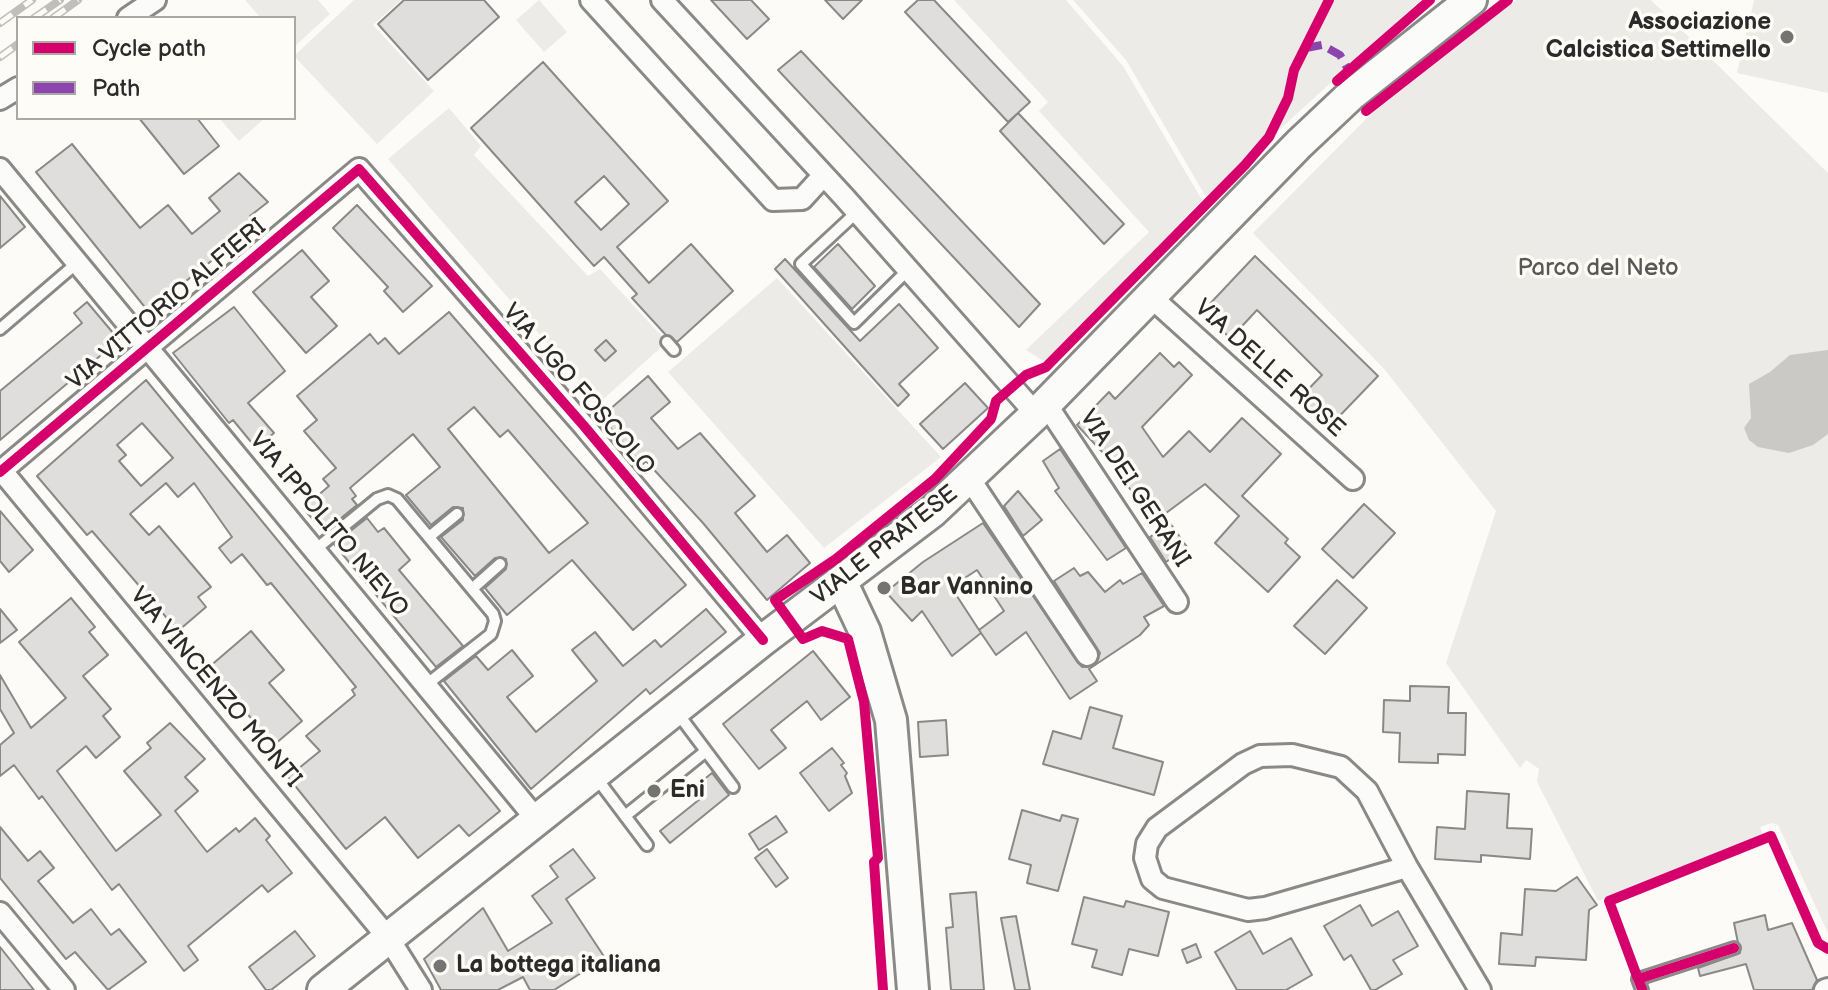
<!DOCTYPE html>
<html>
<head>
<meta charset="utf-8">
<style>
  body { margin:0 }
  #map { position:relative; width:1828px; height:990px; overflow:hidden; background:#fcfbf8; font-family:"Balsamiq Sans",sans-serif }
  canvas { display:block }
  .legend { position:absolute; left:16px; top:16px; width:280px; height:104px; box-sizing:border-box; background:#fdfcf7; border:2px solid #a9a8a5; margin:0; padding:10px 14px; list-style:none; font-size:24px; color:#2b2b2b }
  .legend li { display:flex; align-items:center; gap:16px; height:40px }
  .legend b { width:40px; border:2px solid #a9a8a5 }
</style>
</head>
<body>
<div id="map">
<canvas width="1828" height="990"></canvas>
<ul class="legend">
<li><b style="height:10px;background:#d6006c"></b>Cycle path</li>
<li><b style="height:10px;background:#8e44ad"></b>Path</li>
</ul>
</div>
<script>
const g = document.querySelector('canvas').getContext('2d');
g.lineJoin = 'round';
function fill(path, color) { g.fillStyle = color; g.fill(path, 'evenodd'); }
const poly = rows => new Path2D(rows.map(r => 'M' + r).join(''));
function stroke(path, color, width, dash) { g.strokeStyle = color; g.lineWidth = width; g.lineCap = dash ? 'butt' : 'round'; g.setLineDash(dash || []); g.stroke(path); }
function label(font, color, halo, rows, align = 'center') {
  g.font = font + ' "Balsamiq Sans",sans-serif'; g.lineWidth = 7; g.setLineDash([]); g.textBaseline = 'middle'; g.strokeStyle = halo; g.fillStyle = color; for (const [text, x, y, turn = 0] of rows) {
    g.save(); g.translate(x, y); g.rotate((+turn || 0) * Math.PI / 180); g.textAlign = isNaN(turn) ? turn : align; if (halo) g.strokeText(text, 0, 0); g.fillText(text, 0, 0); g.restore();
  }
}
fill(poly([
  [245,0,318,0,330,14,294,47,294,18,261,18],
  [354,0,401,0,373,25,434,91,377,144,294,56],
  [539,0,567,32,544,52,516,20],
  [954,0,1066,0,1123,66,1202,200,1045,362,1026,350,1149,232,1039,111,1048,102],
  [1073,0,1421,0,1206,197,1126,60],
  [1516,0,1651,0,1828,173,1828,933,1778,825,1772,823,1760,827,1764,836,1598,901,1537,782,1539,769,1526,760,1520,768,1446,663,1496,511,1385,370,1253,233,1370,115],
  [1754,0,1828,0,1828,93,1737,73],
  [449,108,481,146,474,155,588,276,600,269,667,342,599,403,388,159],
  [219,118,265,118,239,141],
  [777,278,941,457,824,548,668,372]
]), '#ecebe8');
fill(poly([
  [1828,350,1828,434,1813,445,1789,453,1758,447,1749,440,1744,428,1751,418,1749,384,1770,372,1790,355]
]), '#cac9c6');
const building = poly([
  [404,0,484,0,499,17,428,80,378,24,404,0],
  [711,0,751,0,769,19,747,39,711,0],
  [825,0,862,0,843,19,825,0],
  [918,0,934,0,1030,102,1008,122,905,12,918,0],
  [801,51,1040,304,1019,327,778,70,801,51],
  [543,62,668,201,617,247,649,283,691,244,733,291,677,342,665,334,632,298,637,294,604,257,594,266,471,128,543,62],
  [604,176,629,204,601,230,575,202,604,176],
  [1018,113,1124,224,1104,244,1000,131,1018,113],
  [139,118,197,118,219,146,184,174,139,118],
  [72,144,140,228,168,205,192,234,220,211,209,198,239,173,268,202,250,216,257,225,148,311,36,172,72,144],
  [0,196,25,227,0,248,0,196],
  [357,205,432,286,403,312,384,291,388,287,333,228,357,205],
  [838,244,875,286,852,309,814,267,838,244],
  [302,250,329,281,311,297,337,326,306,353,253,292,302,250],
  [1255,256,1378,376,1327,429,1298,400,1322,375,1257,310,1230,339,1205,309,1255,256],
  [785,259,860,341,899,304,938,348,899,384,909,395,898,406,775,269,785,259],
  [87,302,119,340,0,440,0,391,82,323,74,313,87,302],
  [234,307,285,371,248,403,274,433,256,448,233,420,229,423,173,353,234,307],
  [449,312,686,585,633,630,572,560,507,615,485,588,506,569,506,559,495,558,475,576,441,537,463,520,463,508,453,507,431,525,406,495,440,467,413,434,350,488,356,496,352,499,357,505,324,532,303,508,329,486,323,479,336,468,304,431,317,420,297,396,370,334,378,344,385,338,399,354,449,312],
  [474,407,500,437,508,430,588,523,549,553,448,429,474,407],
  [606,340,616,351,605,361,595,350,606,340],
  [1160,353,1174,367,1179,362,1192,375,1142,427,1163,457,1189,431,1210,452,1242,418,1281,454,1242,496,1288,539,1285,543,1300,557,1268,592,1215,543,1239,516,1205,484,1154,522,1106,456,1077,425,1109,392,1115,399,1160,353],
  [648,376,670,402,651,418,678,449,700,433,755,496,735,513,767,552,787,535,810,563,767,600,703,523,646,461,642,465,601,417,648,376],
  [146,380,500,811,469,836,459,825,418,858,385,817,346,849,288,777,320,751,306,736,355,695,352,690,356,687,271,583,267,585,242,554,231,563,219,548,232,537,194,483,178,497,166,483,130,514,149,535,159,526,211,587,198,597,206,607,178,631,92,531,87,535,37,476,146,380],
  [142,423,173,458,141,486,119,461,126,455,117,445,142,423],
  [965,383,988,408,943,449,920,424,965,383],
  [1060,449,1126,548,1107,560,1055,491,1059,488,1043,461,1060,449],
  [1018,491,1042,520,1023,536,1004,506,1018,491],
  [1364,504,1395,533,1353,578,1322,549,1364,504],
  [0,511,33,550,9,572,0,561,0,511],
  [367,518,378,532,384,528,410,560,399,570,463,646,436,667,334,544,367,518],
  [983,523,1082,667,1095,665,1100,653,1054,581,1074,568,1080,576,1088,572,1105,592,1120,580,1123,584,1142,573,1164,606,1144,617,1149,625,1140,635,1089,669,1097,681,1070,699,1026,632,996,655,979,630,1004,611,977,570,951,587,981,633,952,656,922,611,912,621,886,592,923,562,983,523],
  [1170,523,1187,547,1166,562,1150,537,1170,523],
  [1337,580,1367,608,1325,654,1294,626,1337,580],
  [71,598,95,627,89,632,108,655,83,676,111,709,103,716,120,737,96,758,86,746,57,771,116,851,161,815,124,771,151,748,147,743,170,723,205,759,185,777,198,791,175,811,207,852,236,828,239,832,255,818,270,836,266,840,292,873,268,892,262,885,188,946,198,960,184,971,119,884,112,890,42,796,39,799,14,765,0,776,0,745,14,733,0,709,0,675,31,728,66,698,19,642,71,598],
  [0,609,17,630,0,643,0,609],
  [706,609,726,632,650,694,646,689,531,789,444,681,476,656,488,670,512,650,533,676,507,697,536,732,597,681,572,650,595,632,623,666,655,640,661,647,706,609],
  [251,631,284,670,269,683,302,721,274,745,208,668,251,631],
  [813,651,850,697,821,720,807,701,771,730,786,748,759,769,723,724,813,651],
  [1410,686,1449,687,1448,713,1466,713,1465,755,1438,754,1438,763,1399,762,1400,733,1383,732,1384,700,1410,701,1410,686],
  [1090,707,1122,716,1113,748,1163,762,1154,795,1043,764,1053,731,1081,739,1090,707],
  [946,720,948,755,920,757,918,722,946,720],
  [832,748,844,763,841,765,847,773,845,776,852,793,829,811,800,773,832,748],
  [712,773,729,795,670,843,660,831,705,795,697,785,712,773],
  [1467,791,1509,794,1507,828,1532,829,1530,859,1481,855,1481,862,1435,859,1437,827,1465,829,1467,791],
  [1022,810,1060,821,1062,815,1078,819,1058,891,1027,883,1031,865,1009,859,1022,810],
  [776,816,787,832,759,850,749,834,776,816],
  [0,827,28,861,40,851,54,868,38,881,73,923,91,909,111,935,119,929,146,962,108,990,75,952,66,959,0,878,0,827],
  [573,849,595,878,566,899,605,958,554,990,530,990,523,977,498,990,441,990,424,959,483,908,508,951,552,923,532,896,558,877,550,866,573,849],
  [767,849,788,878,776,887,755,858,767,849],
  [1577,877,1597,905,1589,910,1586,960,1536,957,1535,966,1499,964,1501,933,1522,935,1525,889,1556,891,1577,877],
  [976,892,984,990,951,990,946,928,953,927,950,894,976,892],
  [1084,897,1124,907,1126,901,1169,912,1158,956,1129,949,1122,975,1092,967,1097,950,1072,944,1084,897],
  [1360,905,1372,926,1398,911,1418,946,1393,960,1402,974,1375,990,1371,990,1351,955,1344,960,1324,926,1360,905],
  [1765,915,1768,930,1792,923,1817,980,1812,990,1754,990,1746,964,1700,976,1698,968,1740,953,1734,923,1765,915],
  [1016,916,1030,990,1015,990,1001,918,1016,916],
  [295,931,315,956,271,990,266,990,249,967,295,931],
  [1250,931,1263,954,1291,938,1312,975,1286,990,1237,990,1215,952,1250,931],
  [1196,944,1201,957,1187,963,1182,950,1196,944],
  [0,947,34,990,0,990,0,947]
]);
fill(building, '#dfdedc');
stroke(building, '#898987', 2);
const lane = poly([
  [857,212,801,264,854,323,908,270],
  [0,329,77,263],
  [667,342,674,350],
  [429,537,457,514],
  [316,549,377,499,388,495,397,499,493,614,495,621,491,634,426,685],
  [472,589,500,564],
  [676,711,733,787],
  [595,776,647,845],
  [625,816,706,751],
  [1642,990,1638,979,1734,948]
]);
const street = poly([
  [591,0,773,200,802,199,823,176],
  [662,0,844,197,1036,414],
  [128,18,155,0],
  [0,99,18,88],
  [0,169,537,820],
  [1151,297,1353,479],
  [1046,404,1177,602],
  [2,471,389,939,421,990],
  [0,472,359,169,584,426,763,640],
  [969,478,1087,655],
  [1407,867,1265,908,1248,910,1163,888,1152,879,1145,858,1147,844,1157,828,1243,764,1260,756,1292,755,1341,767,1367,791,1407,867,1480,990],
  [0,913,64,990],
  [1825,990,1828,989]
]);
const secondary = poly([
  [841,581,865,632,891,720,913,990],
  [323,990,763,640,932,512,1036,414,1299,144,1351,95,1471,0]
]);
stroke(lane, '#898987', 16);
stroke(street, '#898987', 26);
stroke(secondary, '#898987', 36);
stroke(lane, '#fbfbf9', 10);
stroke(street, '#fbfbf9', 20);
stroke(secondary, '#fbfbf9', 30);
const rail = poly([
  [34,18,60,0],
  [53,18,78,0],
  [0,23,32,0],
  [0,57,18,44]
]);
stroke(rail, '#c0bfbc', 8);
stroke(rail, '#fdfcf7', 5, [15]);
stroke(poly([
  [1306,48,1322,45,1340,55,1349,71]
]), '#8e44ad', 8, [16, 8]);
stroke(poly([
  [1337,81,1430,0],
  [1366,111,1508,0],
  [0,472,359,169,584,426,763,640],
  [1638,979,1609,901,1771,836,1818,943,1828,949],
  [1642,989,1638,979,1734,948],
  [883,990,874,862,878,858,864,702,848,639,822,631,803,639,775,600,836,559,935,479,991,419,996,401,1026,375,1046,367,1245,165,1269,137,1288,98,1294,70,1329,0]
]), '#d6006c', 10);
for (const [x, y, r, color] of [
  [1787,37,8,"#747473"],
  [884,588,8,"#747473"],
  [654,791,8,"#747473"],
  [440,966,8,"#747473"]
]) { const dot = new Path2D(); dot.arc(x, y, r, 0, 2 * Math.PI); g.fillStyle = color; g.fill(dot); stroke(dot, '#fdfcf7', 3); }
label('bold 24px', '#2b2b2b', '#fdfcf7', [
  ["Associazione",1771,23,"right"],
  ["Calcistica Settimello",1771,51,"right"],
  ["Bar Vannino",900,588],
  ["Eni",670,791],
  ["La bottega italiana",456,966]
], 'left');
label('24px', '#585857', '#fdfcf7', [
  ["Parco del Neto",1598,269]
]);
label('24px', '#2b2b2b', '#fdfcf7', [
  ["VIA VITTORIO ALFIERI",167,305,-40],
  ["VIA DELLE ROSE",1269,369,42],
  ["VIA UGO FOSCOLO",578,390,49],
  ["VIA DEI GERANI",1134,489,57],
  ["VIA IPPOLITO NIEVO",328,525,50],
  ["VIALE PRATESE",885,546,-38],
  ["VIA VINCENZO MONTI",215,688,50]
]);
</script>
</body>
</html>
